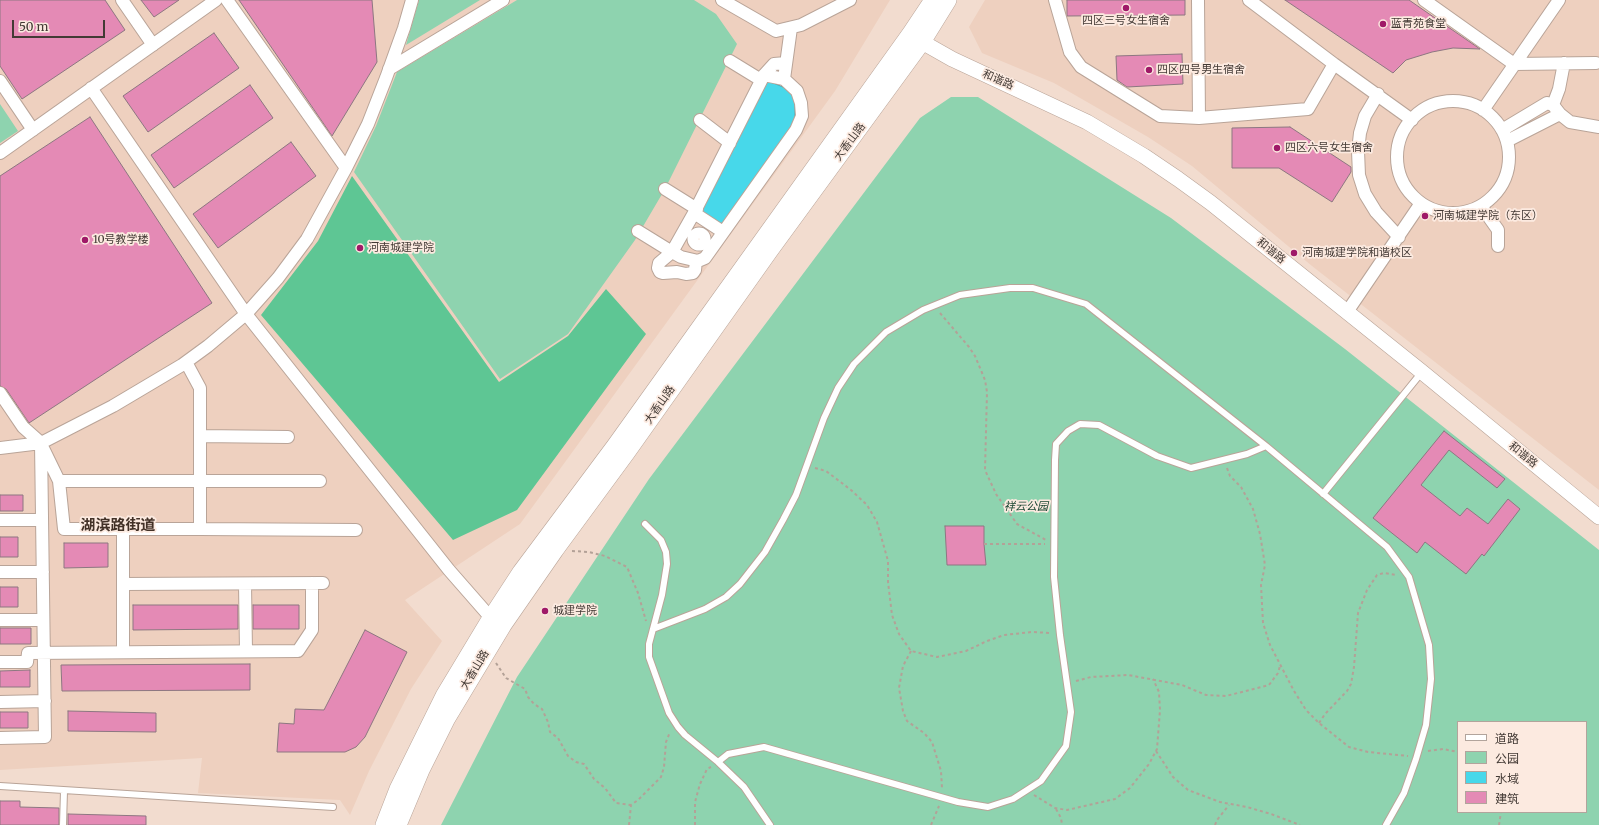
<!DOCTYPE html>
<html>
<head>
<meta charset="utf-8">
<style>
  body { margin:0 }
  #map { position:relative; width:1599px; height:825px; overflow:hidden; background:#f2dccf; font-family:Merriweather,"Noto Sans SC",serif }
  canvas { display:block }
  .legend { position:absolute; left:1457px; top:721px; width:130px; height:92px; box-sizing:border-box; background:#fceae0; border:1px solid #b2a49c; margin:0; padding:5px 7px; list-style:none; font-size:12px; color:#433a35 }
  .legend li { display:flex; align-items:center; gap:8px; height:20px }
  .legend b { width:20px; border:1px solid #b2a49c }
  .scale { position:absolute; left:12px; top:20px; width:93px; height:18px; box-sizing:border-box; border:2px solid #433a35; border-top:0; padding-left:5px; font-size:12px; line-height:14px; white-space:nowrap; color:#433a35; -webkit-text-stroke:3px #fceae0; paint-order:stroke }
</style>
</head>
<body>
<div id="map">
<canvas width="1599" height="825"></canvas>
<ul class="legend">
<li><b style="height:5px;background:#fff"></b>道路</li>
<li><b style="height:11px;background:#8ed3af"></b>公园</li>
<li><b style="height:11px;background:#47d8ea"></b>水域</li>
<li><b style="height:11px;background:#e48ab5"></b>建筑</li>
</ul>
<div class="scale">50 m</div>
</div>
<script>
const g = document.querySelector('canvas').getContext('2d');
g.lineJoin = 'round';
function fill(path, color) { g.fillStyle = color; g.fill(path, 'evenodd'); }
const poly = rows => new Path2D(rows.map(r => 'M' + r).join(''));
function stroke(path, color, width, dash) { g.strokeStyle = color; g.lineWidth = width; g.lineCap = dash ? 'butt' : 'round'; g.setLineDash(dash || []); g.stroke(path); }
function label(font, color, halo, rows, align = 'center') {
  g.font = font + ' Merriweather,"Noto Sans SC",serif'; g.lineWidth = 3.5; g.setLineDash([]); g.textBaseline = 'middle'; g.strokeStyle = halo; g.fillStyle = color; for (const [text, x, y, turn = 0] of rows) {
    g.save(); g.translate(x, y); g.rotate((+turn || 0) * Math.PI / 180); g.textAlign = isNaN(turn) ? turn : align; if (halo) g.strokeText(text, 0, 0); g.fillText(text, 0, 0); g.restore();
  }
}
fill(poly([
  [0,0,890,0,835,91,520,524,405,600,442,641,411,689,369,771,350,815,340,800,198,793,202,758,0,770],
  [985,0,1599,0,1599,490,1312,266,1192,166,1148,137,1054,83,982,53,969,27]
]), '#eed0bf');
fill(poly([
  [419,0,480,0,406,45],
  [517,0,694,0,716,14,737,44,665,189,635,240,568,334,500,379,354,172,376,126,397,72],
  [951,97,978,97,1171,218,1345,349,1599,550,1599,825,441,825,517,677,649,479,920,118],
  [1458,722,1586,722,1586,812,1458,812],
  [0,104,18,131,0,143]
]), '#8ed3af');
fill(poly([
  [352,176,499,382,568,336,606,289,646,334,517,510,453,540,261,315,318,241]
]), '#5ec694');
const water = poly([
  [766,80,790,90,795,99,795,121,788,134,722,226,699,213,766,80]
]);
fill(water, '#47d8ea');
stroke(water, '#46a9b4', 1);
const building = poly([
  [0,0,105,0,125,30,22,99,0,66,0,0],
  [141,0,179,0,154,17,141,0],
  [239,0,372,0,377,62,332,136,239,0],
  [1067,0,1185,0,1185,15,1067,16,1067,0],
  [1285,0,1409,0,1480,49,1453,48,1432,52,1406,60,1393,73,1285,0],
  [214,33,239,68,148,132,123,96,214,33],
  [1182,54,1183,84,1127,87,1117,80,1116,56,1182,54],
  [250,85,273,118,174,188,151,155,250,85],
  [90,117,212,303,29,423,6,389,0,386,0,176,90,117],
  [1290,127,1351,167,1351,172,1332,202,1279,168,1232,168,1232,128,1290,127],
  [291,142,316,176,218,248,193,214,291,142],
  [1444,431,1505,479,1497,488,1449,450,1421,485,1460,516,1467,508,1488,524,1508,499,1520,509,1484,556,1482,554,1466,574,1425,542,1417,553,1373,518,1444,431],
  [0,495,23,495,23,511,0,511,0,495],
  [945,526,984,526,984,544,986,565,947,565,945,526],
  [0,537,18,537,18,557,0,557,0,537],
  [64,543,108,543,108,567,64,568,64,543],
  [0,587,18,587,18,607,0,607,0,587],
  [133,605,238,605,238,629,133,630,133,605],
  [253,605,299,605,299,629,253,629,253,605],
  [0,628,31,628,31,644,0,644,0,628],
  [365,630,407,652,365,737,356,747,345,752,277,752,279,723,294,724,295,709,324,710,365,630],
  [250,664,250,690,62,691,61,665,250,664],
  [30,670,30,687,0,687,0,671,30,670],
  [68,711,156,713,156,732,68,731,68,711],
  [0,712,28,712,28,728,0,728,0,712],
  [0,801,20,801,20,807,59,808,59,825,0,825,0,801],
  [68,814,146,816,146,825,68,825,68,814]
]);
fill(building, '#e48ab5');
stroke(building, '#8d7781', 1);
const service = poly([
  [1323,494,1422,372],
  [645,524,661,540,666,552,667,564,662,595,649,644,649,657,669,713,678,727,685,735,718,762,744,787,770,825],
  [653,629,705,609,726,597,740,584,765,552,783,520,796,495,824,418,838,388,854,364,886,332,923,310,960,295,1010,288,1033,288,1086,304,1266,446],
  [718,762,728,754,764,747,958,802,988,807,1013,799,1041,781,1066,746,1071,712,1060,635,1054,577,1055,460,1056,444,1068,431,1080,424,1099,425,1157,456,1191,468,1247,454,1266,446,1387,547,1409,577,1429,645,1431,679,1426,725,1416,759,1404,793,1386,825],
  [0,786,333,807],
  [63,825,64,791]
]);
const minor = poly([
  [122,0,153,45],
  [227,0,346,168],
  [722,0,776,31,801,25,850,0],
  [1055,0,1070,52,1081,67,1160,116,1199,118,1198,0],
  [1249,0,1334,64,1412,120],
  [1424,0,1514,64,1596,63],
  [730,61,761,80],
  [389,69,503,0],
  [764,75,774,64,786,63],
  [784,79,764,75,694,213,672,252,681,257,698,261,705,258,796,130,802,116,801,103,797,91,784,79,791,28],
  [0,81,33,130],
  [91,88,246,314,449,570,491,618,497,621],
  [1378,94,1365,116,1360,133,1358,151,1359,175,1365,194,1376,212,1399,237],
  '1397 157a56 56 0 1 1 112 0a56 56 0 1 1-112 0Z',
  [1553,105,1559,89,1564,63],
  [1483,110,1559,0],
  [1199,118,1308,109,1334,64],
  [700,120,730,143],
  [1502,130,1547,103,1553,105,1560,114,1570,122,1599,127],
  [1507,141,1560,114],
  [0,153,216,0],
  [665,189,697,209],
  [1481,206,1498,230,1498,246],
  [694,213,723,232],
  [638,231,672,252,659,263,658,268,660,272,663,273,677,272,686,274,693,273,695,270,696,261],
  '693.5 239a5.5 5.5 0 1 1 11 0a5.5 5.5 0 1 1-11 0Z',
  [1347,312,1421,203],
  [0,393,23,427,41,443,45,737,0,738],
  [200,436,288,437],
  [42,446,59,481,320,481],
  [0,448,41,443,113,406,182,365,208,346,246,314,278,278,307,239,346,168,368,124,386,78,404,28,412,0],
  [59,481,64,529,200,529,200,388,186,362],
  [0,520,42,520],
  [123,529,123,652],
  [200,529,356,530],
  [0,572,43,572],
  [123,584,323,583],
  [245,584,246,651],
  [0,620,43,620],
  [0,662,27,662,28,653,298,651,312,630,312,583],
  [0,702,45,701]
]);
const tertiary = poly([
  [914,35,922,42,952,59,1087,122,1144,156,1178,179,1211,203,1422,372,1599,517]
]);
const secondary = poly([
  [384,825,398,789,444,696,491,618,521,572,615,446,911,33,933,0],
  [398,825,421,770,447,718,503,625,555,550,627,452,770,250,922,42,948,0]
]);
stroke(service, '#b9a498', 8);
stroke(minor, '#b9a498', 14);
stroke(tertiary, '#b9a498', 16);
stroke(secondary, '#b9a498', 18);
stroke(poly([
  [940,313,969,347,975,356,985,380,987,392,985,470,996,494,1017,524,1046,540],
  [815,468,826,471,851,490,867,505,877,522,888,561,888,582,892,615,899,634,911,651,937,657,966,651,987,641,1004,635,1032,632,1051,633],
  [1227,468,1230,476,1241,487,1253,509,1260,534,1265,565,1261,585,1263,623,1270,645,1294,691,1306,710,1319,723,1349,747,1368,752,1408,756],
  [984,544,1045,544],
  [572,551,589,552,605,556,627,567,638,593,646,621],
  [911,651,903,666,899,688,903,711,907,721,924,733,932,742,941,771,942,788],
  [496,663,506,678,525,689,528,697,534,704,542,709,548,722,550,732,558,738,568,756,576,762,584,764,594,779,605,788,616,803,631,805],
  [1076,681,1091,677,1128,675,1182,685,1206,695,1226,696,1269,685,1278,673,1280,666],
  [1319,723,1325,714,1347,691,1351,684,1354,667,1358,613,1367,590,1377,575,1384,573,1396,575],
  [1156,751,1173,777,1188,790,1220,802,1247,807,1271,814,1300,825],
  [1428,751,1443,749,1458,752],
  [1034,795,1055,808,1067,810,1115,799,1130,788,1149,764,1157,749,1160,710,1159,692,1153,679],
  [1056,809,1061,818,1062,825],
  [629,825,631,805,638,800,661,777,664,767,666,742,670,732],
  [695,825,695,802,700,784,707,769,711,767],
  [931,825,939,806],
  [1215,825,1217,820,1229,805],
  [1499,825,1501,812]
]), '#b3a197', 2, [3, 3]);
stroke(service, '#fff', 6);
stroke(minor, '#fff', 12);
stroke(tertiary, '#fff', 15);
stroke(secondary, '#fff', 17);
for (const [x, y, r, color] of [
  [1126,8,4,"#9f1968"],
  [1383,24,4,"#9f1968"],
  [1149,70,4,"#9f1968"],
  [1277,148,4,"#9f1968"],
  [1425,216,4,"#9f1968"],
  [85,240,4,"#9f1968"],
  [360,248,4,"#9f1968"],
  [1294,253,4,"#9f1968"],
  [545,611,4,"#9f1968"]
]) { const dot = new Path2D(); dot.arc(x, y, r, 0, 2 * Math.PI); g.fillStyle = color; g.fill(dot); stroke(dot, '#fceae0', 1.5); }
label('11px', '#433a35', '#fceae0', [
  ["四区三号女生宿舍",1126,21,"center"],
  ["蓝青苑食堂",1391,24],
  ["四区四号男生宿舍",1157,70],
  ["四区六号女生宿舍",1285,148],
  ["河南城建学院（东区）",1433,216],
  ["10号教学楼",93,240],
  ["河南城建学院",368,248],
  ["河南城建学院和谐校区",1302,253],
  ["城建学院",553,611]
], 'left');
label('11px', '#433a35', '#fceae0', [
  ["和谐路",998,80,24],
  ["大香山路",850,142,-53],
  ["和谐路",1271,251,39],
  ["大香山路",660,405,-55],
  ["和谐路",1523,455,39],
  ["大香山路",475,670,-59]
]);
label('italic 11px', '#194531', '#fceae0', [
  ["祥云公园",1026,507]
]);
label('bold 15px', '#423127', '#fceae0', [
  ["湖滨路街道",118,526]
]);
</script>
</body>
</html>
